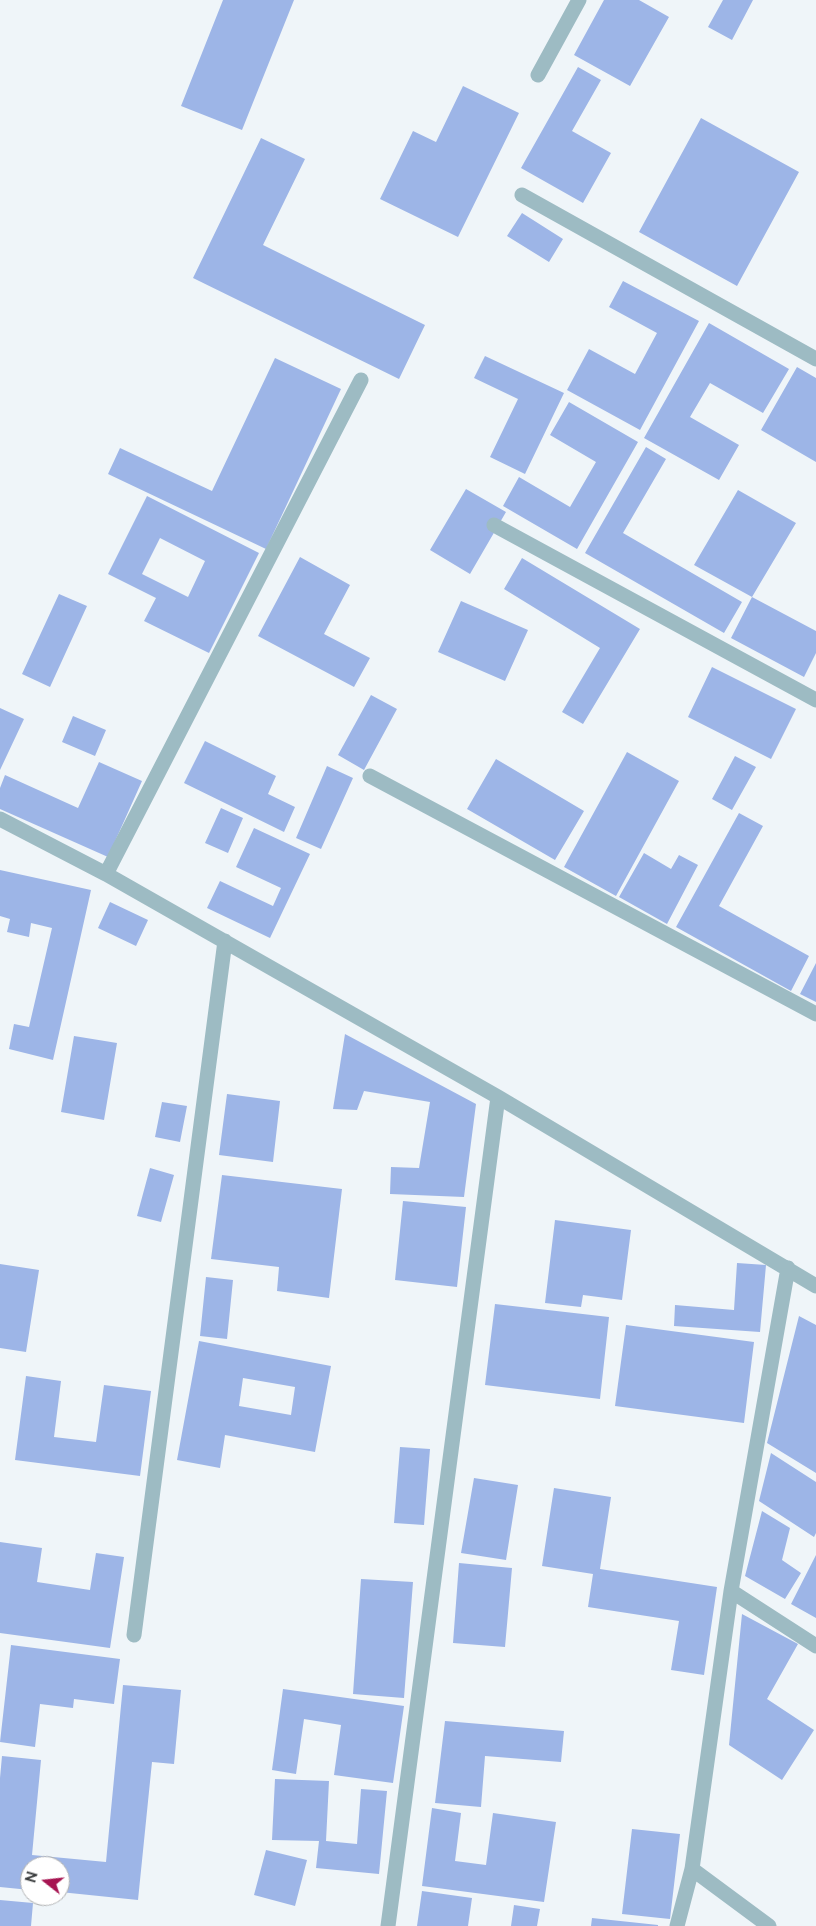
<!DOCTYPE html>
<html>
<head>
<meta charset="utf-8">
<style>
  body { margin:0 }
  #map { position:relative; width:816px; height:1926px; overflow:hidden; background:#eff5f9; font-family:Raleway,sans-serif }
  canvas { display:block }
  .north { position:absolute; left:20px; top:1856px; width:50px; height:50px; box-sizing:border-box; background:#fff; border:1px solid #b0b1b2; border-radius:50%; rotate:286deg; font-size:14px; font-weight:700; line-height:20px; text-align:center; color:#3a3d3e }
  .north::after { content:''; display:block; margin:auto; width:18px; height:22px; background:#a61451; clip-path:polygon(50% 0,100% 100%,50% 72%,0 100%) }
</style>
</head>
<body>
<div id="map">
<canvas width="816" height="1926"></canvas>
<div class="north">N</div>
</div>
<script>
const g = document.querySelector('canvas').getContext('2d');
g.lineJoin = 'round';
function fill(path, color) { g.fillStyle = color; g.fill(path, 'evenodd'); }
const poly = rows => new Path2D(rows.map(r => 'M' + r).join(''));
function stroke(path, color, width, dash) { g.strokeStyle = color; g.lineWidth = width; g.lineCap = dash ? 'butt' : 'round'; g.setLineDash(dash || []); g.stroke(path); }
fill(poly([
  [223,0,294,0,242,130,181,106],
  [604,0,639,0,669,17,630,86,574,55],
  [723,0,753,0,732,40,708,27],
  [578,67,601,80,572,131,611,153,583,203,521,168],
  [463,86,519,113,458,237,380,199,413,131,436,142],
  [701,118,799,172,737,286,639,232],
  [261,138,305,159,263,245,425,325,399,379,193,278],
  [522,213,563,239,549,262,507,236],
  [623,281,699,321,640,430,567,390,589,349,635,374,657,333,609,307],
  [709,323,789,369,763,413,710,383,690,417,739,445,719,480,644,438],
  [485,356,564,393,525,474,490,457,518,399,474,378],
  [275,358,341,389,266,549,108,474,120,448,212,491],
  [797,367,816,378,816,462,761,430],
  [569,402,638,442,577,549,503,506,519,477,570,507,596,462,550,435],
  [646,447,666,459,623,533,742,602,724,633,585,553],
  [466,489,506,512,470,574,430,550],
  [738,490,796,523,752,597,694,565],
  [147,496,259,553,209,653,144,621,156,598,108,574],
  [160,538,205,561,188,597,142,574],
  [300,557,350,585,324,634,370,658,354,687,258,636],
  [522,558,640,629,583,724,562,712,600,648,504,589],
  [59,594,87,606,50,687,22,674],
  [752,597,816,631,816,653,804,677,731,638],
  [461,601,528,630,505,681,438,652],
  [712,667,796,709,771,759,688,717],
  [371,695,397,709,364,770,338,755],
  [0,708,24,719,0,770],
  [73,716,106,730,95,756,62,742],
  [205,741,276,776,268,794,295,807,284,832,184,783],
  [627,752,679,781,616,896,564,867],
  [735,756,756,767,732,810,712,799],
  [496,759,584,811,555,860,467,809],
  [99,762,142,781,108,857,0,809,0,788,5,775,78,808],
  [327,766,353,778,321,849,296,838],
  [221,808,243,818,228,853,205,843],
  [739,813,763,826,719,906,809,956,791,991,676,927],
  [254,828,310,854,270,938,207,908,220,881,273,906,281,888,236,867],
  [644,853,671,869,679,855,698,865,667,924,619,897],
  [0,870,91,890,53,1060,9,1049,14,1024,29,1027,52,928,31,923,29,937,7,932,10,919,0,916],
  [110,902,148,920,136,946,98,928],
  [816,963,816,1002,800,994],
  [345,1034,476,1104,464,1197,390,1194,391,1167,419,1168,430,1102,364,1091,357,1110,333,1109],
  [74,1036,117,1043,104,1120,61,1112],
  [227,1094,280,1101,273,1162,219,1155],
  [162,1102,187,1106,180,1142,155,1137],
  [150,1168,174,1175,161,1222,137,1216],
  [222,1175,342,1189,329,1298,277,1291,279,1267,211,1259],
  [403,1201,466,1207,457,1287,395,1280],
  [555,1220,631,1230,622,1300,583,1295,581,1307,545,1303],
  [737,1263,766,1265,760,1332,674,1326,675,1305,734,1310],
  [0,1264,39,1270,26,1352,0,1348],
  [206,1277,233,1280,227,1339,200,1336],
  [495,1304,609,1317,600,1399,485,1385],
  [799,1316,816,1325,816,1473,767,1443],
  [626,1325,754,1342,744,1423,615,1406],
  [199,1341,331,1366,315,1452,225,1435,220,1468,177,1460],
  [243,1378,295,1387,291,1415,239,1406],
  [26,1376,61,1381,54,1437,96,1442,104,1385,151,1391,140,1476,15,1460],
  [400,1447,430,1449,424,1525,394,1523],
  [771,1453,816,1482,816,1533,814,1537,759,1501],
  [474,1478,518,1485,506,1560,461,1553],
  [554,1488,611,1497,600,1569,717,1587,704,1675,671,1670,679,1621,588,1607,593,1574,542,1566],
  [762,1511,790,1528,782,1560,801,1573,785,1599,745,1576],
  [0,1542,42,1548,37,1582,90,1590,96,1553,124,1557,110,1648,0,1633],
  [816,1555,816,1618,791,1604],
  [459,1563,512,1568,505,1647,453,1643],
  [361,1579,413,1582,404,1698,353,1694],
  [742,1614,798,1644,767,1699,814,1730,782,1780,729,1745],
  [11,1645,120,1659,114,1704,74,1699,73,1708,40,1704,35,1747,0,1742],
  [123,1685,181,1690,174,1764,152,1762,138,1900,60,1892,60,1866,30,1866,30,1890,0,1887,0,1778,2,1756,41,1760,32,1855,106,1862],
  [283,1689,404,1706,393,1783,334,1775,341,1725,304,1719,296,1774,272,1770],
  [445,1721,564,1731,561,1762,485,1756,481,1807,435,1803],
  [275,1779,329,1781,326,1841,357,1844,361,1789,387,1791,379,1874,316,1868,319,1841,272,1840],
  [432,1808,461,1813,455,1861,486,1865,493,1813,556,1822,544,1902,422,1886],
  [632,1829,680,1834,670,1919,622,1914],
  [266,1850,307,1860,295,1906,254,1895],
  [422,1891,472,1898,468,1926,417,1926],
  [0,1900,33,1903,31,1926,0,1926],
  [514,1905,540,1909,537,1926,511,1926],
  [592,1918,658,1925,658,1926,591,1926]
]), '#9db5e7');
stroke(poly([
  [538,75,579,0]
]), '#9dbbc3', 15);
stroke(poly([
  [522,195,816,359],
  [494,525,816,700],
  [370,776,816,1014],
  [0,819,106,874,498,1097,816,1286],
  [106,874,361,380],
  [731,1591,816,1646],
  [134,1635,225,941],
  [692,1869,769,1926],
  [388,1926,498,1097],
  [677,1926,692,1869,731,1591,788,1268]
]), '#9dbbc3', 15);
</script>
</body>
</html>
